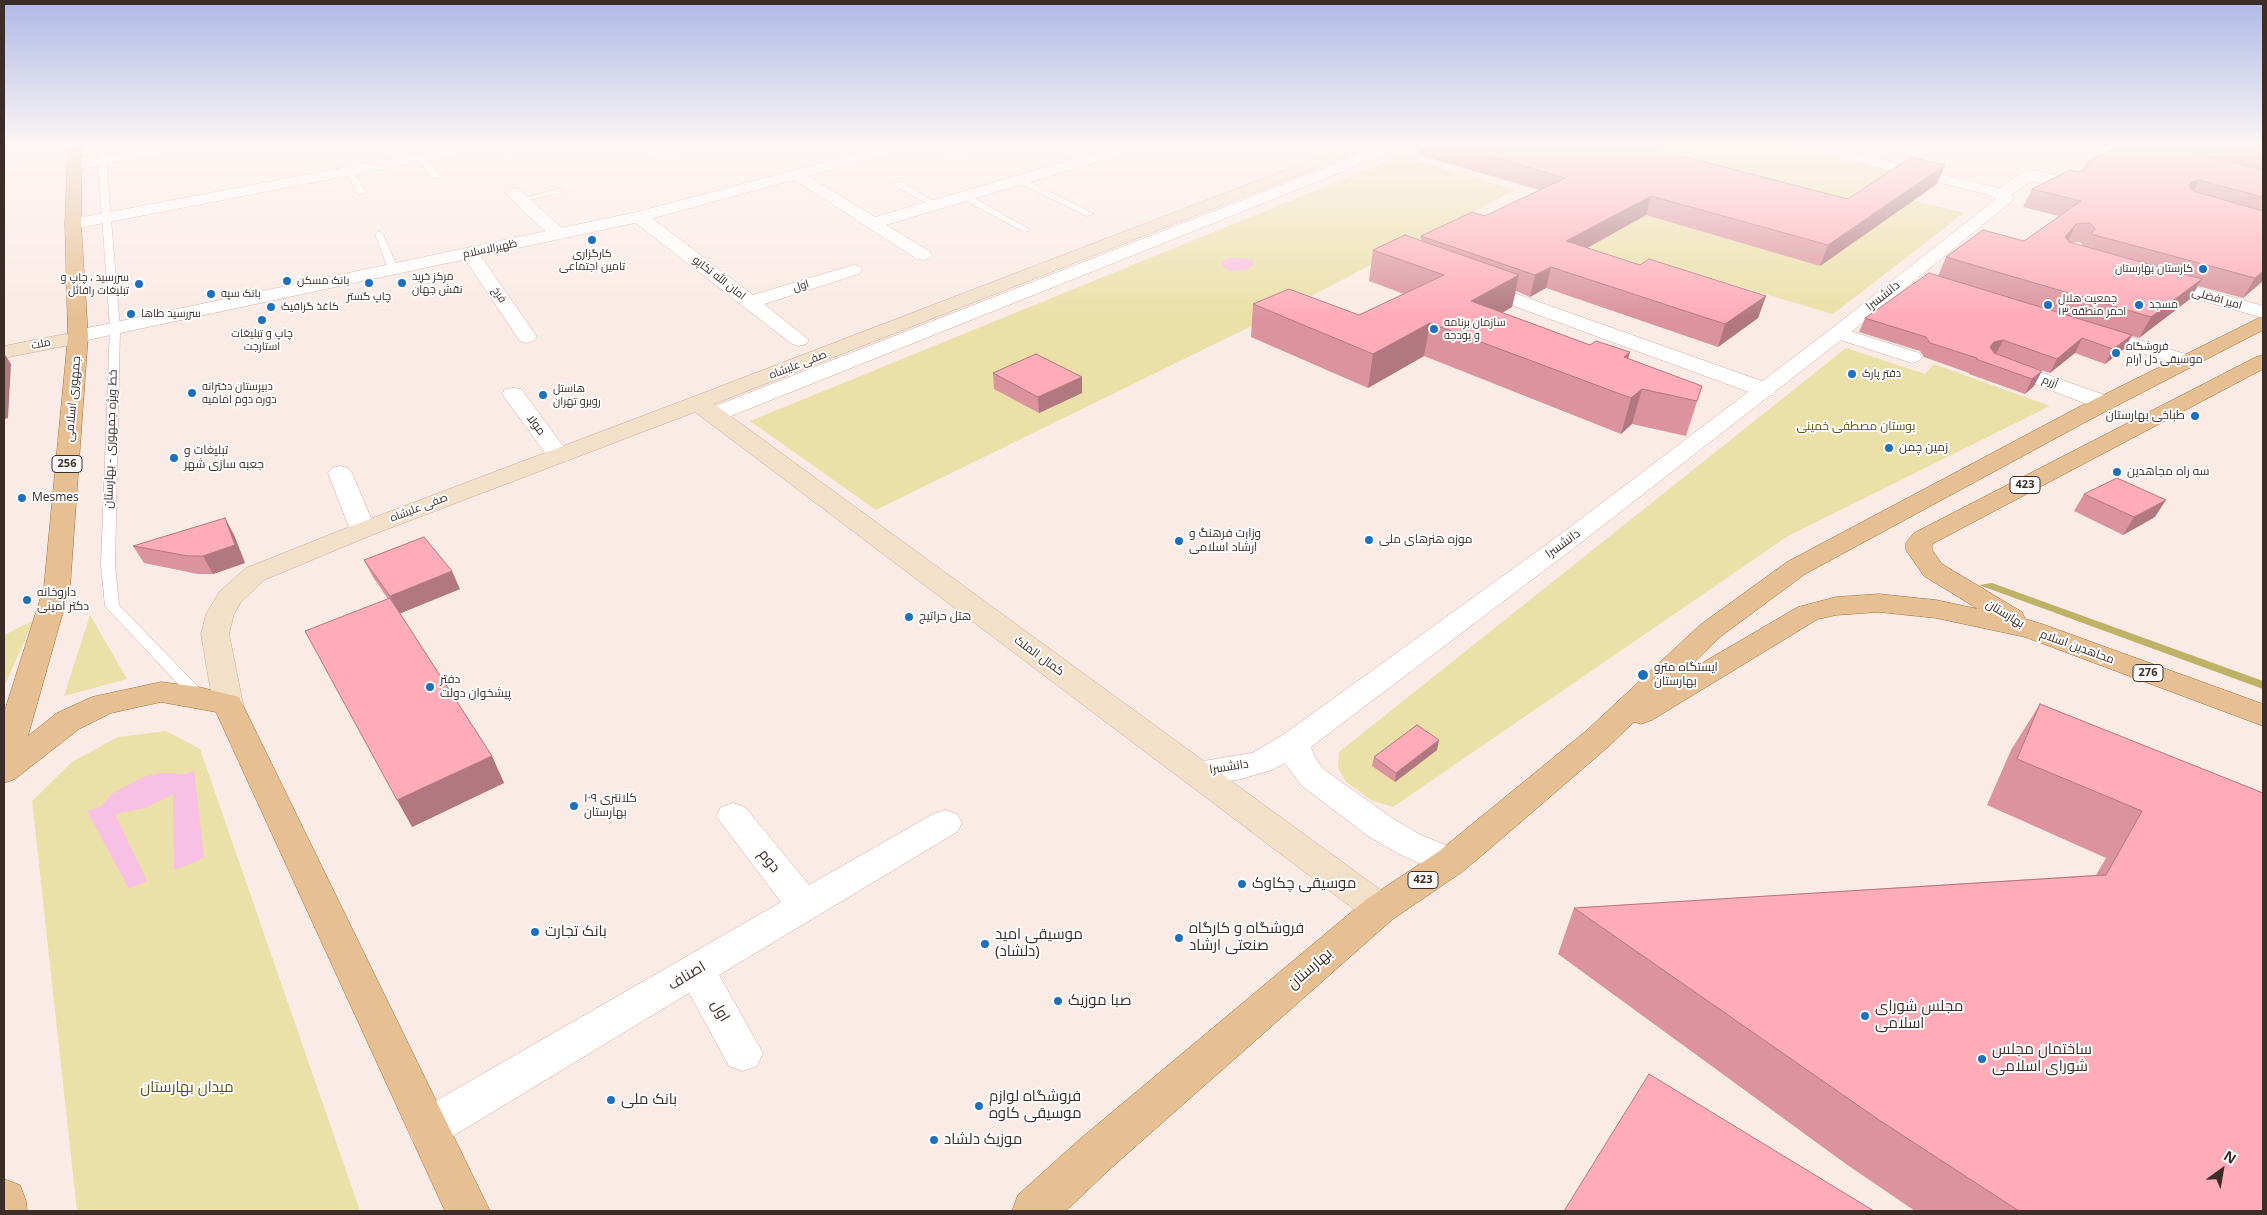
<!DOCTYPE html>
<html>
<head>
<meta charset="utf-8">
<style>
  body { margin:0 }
  #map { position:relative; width:2267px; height:1215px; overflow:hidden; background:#fbebe6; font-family:"Open Sans",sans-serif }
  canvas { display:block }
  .frame { position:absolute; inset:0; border:5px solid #3c2d28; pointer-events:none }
  .north { position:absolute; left:2197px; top:1145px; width:50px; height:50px; -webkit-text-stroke:4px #fcfcfc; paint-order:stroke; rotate:32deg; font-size:14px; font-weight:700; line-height:20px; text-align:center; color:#3c2d28 }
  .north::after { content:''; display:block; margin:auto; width:18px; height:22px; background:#3c2d28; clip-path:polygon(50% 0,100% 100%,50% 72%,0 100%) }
</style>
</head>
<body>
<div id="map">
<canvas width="2267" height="1215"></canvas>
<div class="frame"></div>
<div class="north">N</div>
</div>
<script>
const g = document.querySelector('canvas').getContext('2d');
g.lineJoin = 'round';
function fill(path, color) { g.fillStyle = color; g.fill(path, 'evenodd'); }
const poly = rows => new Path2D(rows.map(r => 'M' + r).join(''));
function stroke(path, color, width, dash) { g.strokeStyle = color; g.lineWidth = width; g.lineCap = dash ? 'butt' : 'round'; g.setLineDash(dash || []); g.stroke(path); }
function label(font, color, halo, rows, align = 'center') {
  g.font = font + ' "Open Sans",Cairo,sans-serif'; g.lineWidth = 4; g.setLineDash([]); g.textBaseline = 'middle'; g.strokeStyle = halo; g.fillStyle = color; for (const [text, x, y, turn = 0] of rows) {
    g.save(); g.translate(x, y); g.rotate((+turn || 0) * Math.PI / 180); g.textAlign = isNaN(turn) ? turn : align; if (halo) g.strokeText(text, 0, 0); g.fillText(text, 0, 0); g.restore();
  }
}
fill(poly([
  [1642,147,1792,147,1899,173,1875,191,1964,213,1833,314,1655,262,1629,276,1480,228],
  [1400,156,1515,190,1288,308,876,510,750,421],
  [1846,348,1925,374,1934,364,2050,406,1788,536,1393,807,1371,800,1346,782,1338,768,1339,752],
  [90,615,127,679,64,696],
  [34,620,4,687,4,635],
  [166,731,200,749,360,1211,77,1211,32,801,72,762,118,737]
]), '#ebe0a7');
fill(poly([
  [1992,583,2263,681,2263,689,1979,585]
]), '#bfb166');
fill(poly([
  [1230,258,1244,258,1253,261,1254,265,1245,270,1230,271,1222,266,1222,262],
  [194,770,204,858,174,870,173,794,145,808,115,814,147,881,129,889,87,811,100,807,112,794,143,777,160,773,186,774]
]), '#f8c0e4');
const service = poly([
  [97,147,105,147,120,328,115,565,119,605,204,693,206,697,204,701,199,702,194,701,105,606,101,565,110,328,97,147],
  [494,147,502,147,516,160,509,162,494,147],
  [699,147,713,147,666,159,662,157,699,147],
  [934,147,944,147,968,160,961,162,934,147],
  [1176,147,1187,147,1192,150,1188,152,1176,147],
  [417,155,423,155,439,174,439,178,433,178,417,159,417,155],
  [346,169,352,169,365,192,364,194,358,194,345,171,346,169],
  [1017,178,1023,178,1094,214,1087,216,1017,182,1017,178],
  [895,182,901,182,940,205,933,207,895,186,895,182],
  [558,189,561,189,561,193,519,202,515,200,558,189],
  [961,194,967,194,1031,230,1024,232,961,198,961,194],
  [379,231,383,234,398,269,396,271,388,269,375,234,379,231]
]);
const minor = poly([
  [153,147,186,147,179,151,74,170,69,168,66,165,69,162,74,160,153,147],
  [452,147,482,147,475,151,73,229,67,228,65,224,67,220,73,219,452,147],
  [641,147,657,147,674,157,671,160,666,162,654,159,641,147],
  [1115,147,1138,147,1136,150,886,225,929,251,932,255,929,259,923,260,917,259,787,175,789,172,795,170,801,172,875,217,1115,147],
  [1990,147,1988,150,1976,155,1971,154,1969,151,1972,147,1990,147],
  [2027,171,2037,171,2070,178,2076,180,2078,183,2076,186,2070,188,2031,181,2007,198,1995,198,1993,195,1995,192,2021,173,2027,171],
  [514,188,520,190,564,230,567,234,564,238,552,238,508,196,506,193,508,190,514,188],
  [639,212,645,213,753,295,853,265,859,266,862,270,859,274,764,304,809,340,806,344,799,346,792,344,633,221,631,217,633,213,639,212],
  [470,248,476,249,537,337,534,341,527,343,520,341,517,337,461,253,464,249,470,248],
  [2159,276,2263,306,2263,318,2152,286,2150,282,2152,278,2159,276],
  [1480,281,1773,385,1776,390,1773,395,1765,396,1757,395,1473,291,1471,287,1473,283,1480,281],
  [2091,325,2195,357,2198,361,2195,365,2188,367,2084,335,2081,331,2084,327,2091,325],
  [1838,327,1919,353,1922,357,1919,361,1912,363,1831,337,1828,333,1831,329,1838,327],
  [2003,359,2113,398,2116,403,2113,408,2105,410,2097,408,1996,369,1993,365,1996,361,2003,359],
  [513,388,521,389,567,451,571,456,567,461,559,463,551,461,502,394,505,389,513,388],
  [340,466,348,468,352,473,376,530,372,535,363,538,354,535,350,530,328,473,332,468,340,466],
  [733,803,745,807,809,885,933,814,945,810,957,814,962,823,957,832,719,975,763,1053,757,1066,743,1071,729,1066,689,993,443,1142,428,1148,413,1142,407,1128,413,1114,781,902,716,816,721,807,733,803]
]);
const tertiary = poly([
  [881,147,905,147,903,150,639,222,78,342,71,340,68,336,71,332,78,330,637,212,881,147],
  [1378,147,1398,147,1396,150,721,420,713,422,705,420,702,415,705,410,1378,147],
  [1807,147,1832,147,2001,189,2011,194,2013,197,2012,201,1845,337,1583,541,1311,747,1315,757,1323,769,1392,818,1421,835,1462,852,1467,862,1462,872,1450,876,1438,872,1397,853,1368,836,1301,785,1285,763,1272,770,1237,780,1196,784,1185,780,1180,772,1185,764,1252,753,1283,735,1565,531,1831,329,1996,199,1989,195,1809,150,1807,147]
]);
const secondary = poly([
  [1345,147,1365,147,1363,150,714,404,1393,899,1398,909,1393,919,1380,924,1367,919,695,412,372,535,264,580,241,602,234,614,229,634,243,704,239,711,228,714,217,711,213,704,201,634,206,614,220,591,246,568,354,525,690,398,1345,147],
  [65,334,85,337,88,341,85,345,78,347,65,346,4,358,4,346,65,334]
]);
const primary = poly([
  [68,147,82,147,81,224,88,336,70,587,28,736,57,713,92,697,161,682,199,687,239,697,490,1211,445,1211,216,712,161,702,111,713,79,729,15,779,4,783,4,713,44,587,68,336,65,224,68,147],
  [2263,316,2263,330,2093,418,1805,574,1720,637,1680,676,1798,607,1836,597,1879,594,1936,600,1978,609,1924,576,1906,550,1906,543,1914,533,2256,357,2263,355,2263,369,1932,544,1932,550,1942,564,2022,612,2025,619,2042,624,2263,704,2263,726,2025,637,1936,618,1879,612,1836,615,1818,619,1652,720,1641,724,1634,722,1608,747,1486,852,1462,872,1393,919,1110,1169,1066,1211,1012,1211,1018,1195,1080,1139,1367,899,1438,852,1586,731,1700,625,1787,562,2077,408,2263,316],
  [4,1179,20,1185,26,1201,27,1211,4,1211,4,1179]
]);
stroke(service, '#cea99c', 1);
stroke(minor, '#cea99c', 1);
stroke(tertiary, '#cea99c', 1);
stroke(secondary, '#cea99c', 1);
stroke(primary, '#9f713d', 1);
fill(service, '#fff');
fill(minor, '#fff');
fill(tertiary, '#fff');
fill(secondary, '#f2e0c8');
fill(primary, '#e6c092');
fill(poly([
  [1421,147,1646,147,1848,199,1937,184,1820,266,1646,215,1587,248,1640,265,1766,296,1758,318,1718,347,1546,288,1530,297,1516,291,1512,307,1502,313,1590,345,1630,352,1628,359,1702,386,1686,436,1632,424,1621,434,1424,356,1368,388,1251,337,1253,304,1359,315,1404,294,1369,281,1373,250,1421,241,1421,236,1485,216,1539,190,1419,155],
  [2119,147,2263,147,2263,281,2243,298,2198,286,2190,299,2139,338,2132,336,2124,349,2105,364,2075,353,2050,373,2028,366,2034,386,2025,394,1969,374,1969,373,1924,357,1920,351,1859,332,1865,318,1938,276,1946,257,2024,241,2059,216,2023,207,2032,189,2083,170,2087,162],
  [2080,242,2083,246,2070,243],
  [993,373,1082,377,1082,393,1039,413,994,389],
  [2084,494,2155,517,2123,535,2074,511],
  [225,518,234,535,245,563,213,574,198,574,144,563,133,546],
  [364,560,460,589,400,613,492,756,504,783,412,827,388,599,373,577],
  [2040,704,2263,793,2263,1211,1915,1211,1846,1164,1558,954,1574,908,2096,875,2106,858,1987,805,2011,750],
  [1437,750,1395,782,1372,766,1374,757]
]), '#db949e');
fill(poly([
  [1945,165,1937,184,1820,266,1828,245],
  [2199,180,2190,198,2189,186,2192,182],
  [1651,196,1646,215,1562,262,1566,241],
  [2076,224,2067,243,2065,237],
  [1551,267,1546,288,1530,297,1535,275],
  [2263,271,2263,281,2243,298,2255,278],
  [1519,275,1512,307,1465,334,1471,301],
  [2202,279,2190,299,2139,338,2151,317],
  [1766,296,1758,318,1718,347,1725,324],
  [1430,323,1424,356,1368,388,1373,354],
  [2132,335,2124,349,2105,364,2113,349],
  [2082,338,2075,353,2050,373,2057,359],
  [2003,340,1996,354,1990,347,1994,342],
  [1630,352,1620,387,1624,357],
  [4,353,11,364,8,418,4,419],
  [2042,371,2034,386,2025,394,2032,379],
  [1082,377,1082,393,1039,413,1038,397],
  [1642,389,1632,424,1621,434,1631,398],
  [2166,500,2155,517,2123,535,2134,517],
  [225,518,234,535,245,563,213,574,203,556],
  [452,571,460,589,399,614,390,596],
  [1439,740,1437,750,1395,782,1396,773],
  [492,756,504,783,412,827,397,800]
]), '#b27881');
const building = poly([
  [1458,147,1646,147,1848,199,1911,157,1945,165,1828,245,1651,196,1566,241,1640,265,1649,259,1766,296,1725,324,1551,267,1535,275,1421,236,1472,212,1485,216,1565,178,1458,147],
  [2119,147,2168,147,2263,170,2263,197,2199,180,2192,182,2189,186,2193,191,2263,211,2263,271,2255,278,2091,234,2095,229,2090,223,2076,224,2065,237,2069,242,2202,279,2151,317,1946,257,1983,230,2024,241,2081,201,2032,189,2070,170,2078,172,2085,170,2088,166,2087,162,2119,147],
  [2220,147,2263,147,2263,157,2220,147],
  [1405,235,1519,275,1471,301,1590,345,1596,341,1630,352,1624,357,1702,386,1697,401,1642,389,1631,398,1430,323,1373,354,1253,304,1289,289,1359,315,1444,275,1373,250,1405,235],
  [1929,273,2132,335,2113,349,2082,338,2057,359,2003,340,1994,342,1990,347,1994,353,2042,371,2032,379,1976,359,1977,358,1930,343,1926,337,1865,318,1929,273],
  [1036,354,1082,377,1038,397,993,373,1036,354],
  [2117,478,2166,500,2134,517,2084,494,2117,478],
  [225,518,235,545,203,556,188,556,133,546,225,518],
  [424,537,452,571,390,596,364,560,424,537],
  [390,598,492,756,397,800,305,631,390,598],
  [2040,704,2263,793,2263,1211,2019,1211,1879,1120,1574,908,2106,875,2142,811,2017,759,2040,704],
  [1417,725,1439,740,1396,773,1374,757,1417,725],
  [1649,1074,1874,1211,1564,1211,1649,1074]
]);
fill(building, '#ffacb8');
stroke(building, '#b27881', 1);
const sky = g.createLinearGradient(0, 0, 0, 317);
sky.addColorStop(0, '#aeb9e6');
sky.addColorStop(0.46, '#fdf6f4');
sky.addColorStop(1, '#fdf6f400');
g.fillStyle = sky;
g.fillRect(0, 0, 2267, 317);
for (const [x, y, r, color] of [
  [592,240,5,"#1d70be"],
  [2203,269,5,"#1d70be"],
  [287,281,5,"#1d70be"],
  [369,283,5,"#1d70be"],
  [402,283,5,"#1d70be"],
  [139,284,5,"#1d70be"],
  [211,294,5,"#1d70be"],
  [2048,305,5,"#1d70be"],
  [2139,305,5,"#1d70be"],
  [271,307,5,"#1d70be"],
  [131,314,5,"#1d70be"],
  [262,320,5,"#1d70be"],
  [1434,329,5,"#1d70be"],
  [2116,353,5,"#1d70be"],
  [1852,374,5,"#1d70be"],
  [192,393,5,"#1d70be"],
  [543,395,5,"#1d70be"],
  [2195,416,5,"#1d70be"],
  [1889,448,5,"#1d70be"],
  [174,458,5,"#1d70be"],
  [2117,472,5,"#1d70be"],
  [22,498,5,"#1d70be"],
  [1369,540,5,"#1d70be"],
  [1179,541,5,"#1d70be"],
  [27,600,5,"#1d70be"],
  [909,617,5,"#1d70be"],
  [1643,675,6,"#1d70be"],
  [430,687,5,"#1d70be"],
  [574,806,5,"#1d70be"],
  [1242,884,5,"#1d70be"],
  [535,932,5,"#1d70be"],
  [1179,938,5,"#1d70be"],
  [985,944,5,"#1d70be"],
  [1058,1001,5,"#1d70be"],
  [1865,1016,5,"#1d70be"],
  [1982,1059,5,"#1d70be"],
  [611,1100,5,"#1d70be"],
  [979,1106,5,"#1d70be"],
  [934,1140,5,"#1d70be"]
]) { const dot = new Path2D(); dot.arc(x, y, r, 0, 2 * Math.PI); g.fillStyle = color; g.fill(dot); stroke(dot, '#fcfcfc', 2); }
label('11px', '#3c2d28', '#fcfcfc', [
  ["ظهیرالاسلام",490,249,-12],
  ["امان الله تکاپو",719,278,38],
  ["اول",801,286,-17],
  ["فرخ",499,295,56],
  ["امیر افضلی",2217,299,16],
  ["ملت",41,344,-11],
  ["صفی علیشاه",798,365,-21],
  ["آزرم",2050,382,21],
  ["صفی علیشاه",419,508,-21]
]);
label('11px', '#3c2d28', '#fcfcfc', [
  ["کارگزاری",592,254,"center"],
  ["تامین اجتماعی",592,267,"center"],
  ["کارستان بهارستان",2193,269,"right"],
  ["مرکز خرید",412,277],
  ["نقش جهان",412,290],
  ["سررسید ، چاپ و",129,278,"right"],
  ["تبلیغات رافائل",129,291,"right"],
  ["بانک مسکن",297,281],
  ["بانک سپه",221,294],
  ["چاپ گستر",369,297,"center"],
  ["جمعیت هلال",2058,299],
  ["احمر منطقه ۱۳",2058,312],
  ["مسجد",2149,305],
  ["کاغذ گرافیک",281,307],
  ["سررسید طاها",141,314],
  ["سازمان برنامه",1444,323],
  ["و بودجه",1444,336],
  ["چاپ و تبلیغات",262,334,"center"],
  ["استارجت",262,347,"center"],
  ["فروشگاه",2126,347],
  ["موسیقی دل آرام",2126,360],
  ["دفتر پارک",1862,374],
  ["دبیرستان دخترانه",202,387],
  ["دوره دوم امامیه",202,400],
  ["هاستل",553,389],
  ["روبرو تهران",553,402]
], 'left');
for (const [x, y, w] of [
  [67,464,30],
  [2025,485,30],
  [2148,673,30],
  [1423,880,30]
]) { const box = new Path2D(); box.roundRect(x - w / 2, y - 8.5, w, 17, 4); g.fillStyle = '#fcfcfc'; g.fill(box); stroke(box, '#3c2d28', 1); }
label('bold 11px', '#3c2d28', null, [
  ["256",67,464],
  ["423",2025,485],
  ["276",2148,673],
  ["423",1423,880]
]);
label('12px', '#3c2d28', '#fcfcfc', [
  ["دانشسرا",1883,296,-39],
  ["جمهوری اسلامی",73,399,-85],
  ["مولا",536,425,53],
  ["خط ویژه جمهوری - بهارستان",111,439,-88],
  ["دانشسرا",1563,544,-36],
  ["بهارستان",2005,614,31],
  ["مجاهدین اسلام",2077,647,20],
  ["کمال الملک",1039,656,36],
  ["دانشسرا",1229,767,-9]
]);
label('12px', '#3c2d28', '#fcfcfc', [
  ["طباخی بهارستان",2185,416,"right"],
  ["زمین چمن",1899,448],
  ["تبلیغات و",184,451],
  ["جعبه سازی شهر",184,465],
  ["سه راه مجاهدین",2127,472],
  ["Mesmes",32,498],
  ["وزارت فرهنگ و",1189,534],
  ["ارشاد اسلامی",1189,548],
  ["موزه هنرهای ملی",1379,540],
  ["داروخانه",37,593],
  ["دکتر امینی",37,607],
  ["هتل حراتیج",919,617],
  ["ایستگاه مترو",1654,668],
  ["بهارستان",1654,682],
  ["دفتر",440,680],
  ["پیشخوان دولت",440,694],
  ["کلانتری ۱۰۹",584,799],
  ["بهارستان",584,813]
], 'left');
label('12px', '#5d5219', '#fcfcfc', [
  ["بوستان مصطفی خمینی",1856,427]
]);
label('15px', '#3c2d28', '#fcfcfc', [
  ["دوم",769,861,51],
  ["بهارستان",1310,969,-41],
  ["اصناف",687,976,-31],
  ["اول",720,1011,60]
]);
label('15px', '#3c2d28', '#fcfcfc', [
  ["موسیقی چکاوک",1252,884],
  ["فروشگاه و کارگاه",1189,929],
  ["صنعتی ارشاد",1189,946],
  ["بانک تجارت",545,932],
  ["موسیقی امید",995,935],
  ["(دلشاد)",995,952],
  ["صبا موزیک",1068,1001],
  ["مجلس شورای",1875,1007],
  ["اسلامی",1875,1024],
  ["ساختمان مجلس",1992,1050],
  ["شورای اسلامی",1992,1067],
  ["فروشگاه لوازم",989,1097],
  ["موسیقی کاوه",989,1114],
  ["بانک ملی",621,1100],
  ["موزیک دلشاد",944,1140]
], 'left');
label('15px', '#5d5219', '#fcfcfc', [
  ["میدان بهارستان",187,1088]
]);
</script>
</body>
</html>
